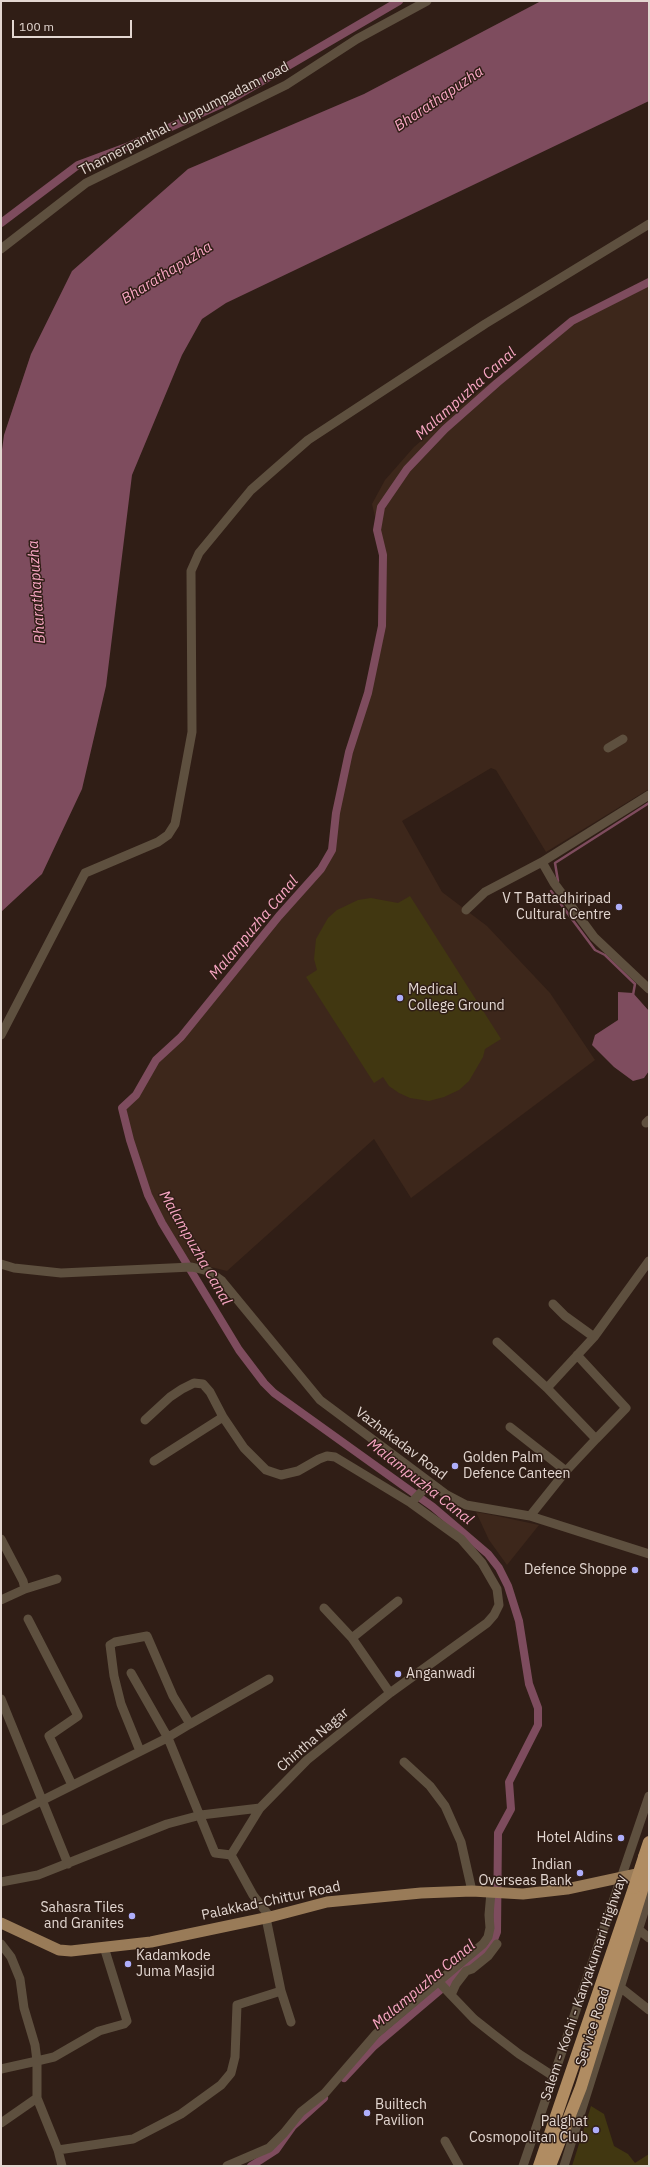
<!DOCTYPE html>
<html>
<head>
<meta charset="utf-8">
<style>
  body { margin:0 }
  #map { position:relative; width:650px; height:2167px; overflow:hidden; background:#301e16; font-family:"IBM Plex Sans",sans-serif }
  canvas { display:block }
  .frame { position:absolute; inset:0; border:2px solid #e3d7d1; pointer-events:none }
  .scale { position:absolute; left:12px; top:20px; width:120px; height:18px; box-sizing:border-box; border:2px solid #e3d7d1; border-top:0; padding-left:5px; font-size:12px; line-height:14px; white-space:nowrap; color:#e3d7d1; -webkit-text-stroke:3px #301e16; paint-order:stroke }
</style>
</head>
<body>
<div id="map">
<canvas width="650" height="2167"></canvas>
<div class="frame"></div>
<div class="scale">100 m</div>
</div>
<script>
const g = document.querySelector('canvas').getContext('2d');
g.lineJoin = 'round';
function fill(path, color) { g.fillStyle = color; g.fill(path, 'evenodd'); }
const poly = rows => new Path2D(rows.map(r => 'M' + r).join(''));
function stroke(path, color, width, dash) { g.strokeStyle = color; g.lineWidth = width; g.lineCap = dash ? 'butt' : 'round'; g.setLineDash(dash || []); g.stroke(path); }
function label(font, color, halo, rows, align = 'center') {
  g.font = font + ' "IBM Plex Sans",sans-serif'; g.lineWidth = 3; g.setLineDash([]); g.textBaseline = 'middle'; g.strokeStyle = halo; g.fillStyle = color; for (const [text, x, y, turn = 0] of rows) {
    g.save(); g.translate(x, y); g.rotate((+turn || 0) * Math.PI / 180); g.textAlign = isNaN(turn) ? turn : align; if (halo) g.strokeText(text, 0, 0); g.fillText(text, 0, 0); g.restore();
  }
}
fill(poly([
  [649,281,649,789,546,852,496,770,491,768,402,821,442,892,487,926,550,993,595,1060,411,1198,374,1139,227,1271,187,1261,156,1212,124,1112,125,1104,136,1097,157,1058,182,1037,196,1020,279,918,322,870,334,850,336,816,348,761,369,692,383,627,384,555,372,504,385,480,414,447,478,392,577,317],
  [476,1512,497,1516,539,1525,507,1565,489,1540]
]), '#3d271b');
fill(poly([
  [410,896,501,1039,485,1049,483,1057,469,1081,459,1090,444,1097,429,1101,410,1098,399,1093,389,1086,383,1077,374,1083,306,977,317,970,314,959,316,939,328,918,337,910,358,900,371,898,398,903],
  [591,2106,604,2114,614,2146,628,2154,635,2163,649,2154,649,2166,572,2166]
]), '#413711');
fill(poly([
  [541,1,649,1,649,101,226,303,202,319,182,355,132,475,106,686,82,789,42,874,1,912,1,457,4,435,31,354,72,271,188,169,364,94],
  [618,992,633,993,649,1011,649,1071,644,1078,633,1081,614,1067,592,1045,595,1035,618,1020]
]), '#7e4c5e');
stroke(poly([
  [558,881,555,863,649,803],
  [551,891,595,950,605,955,635,984,633,995]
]), '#7e4c5e', 2.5);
stroke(poly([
  [1,223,78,165,129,146,228,101,399,1],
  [344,2078,373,2047,491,1947,497,1932,498,1833,511,1809,509,1782,538,1725,538,1708,529,1684,519,1621,508,1586,499,1568,488,1554,433,1507,274,1393,264,1383,239,1350,162,1223,148,1195,130,1140,122,1108,136,1095,156,1060,181,1037,279,916,321,869,332,850,336,813,349,752,368,693,382,626,383,555,377,530,381,507,407,469,445,429,497,383,572,321,649,282],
  [251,2166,276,2150,293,2126,324,2098]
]), '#7e4c5e', 8);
stroke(poly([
  [1,249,86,183,286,85,357,39,427,1],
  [608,748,623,739],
  [542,862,554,883,594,937,649,989],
  [466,910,485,892,542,862,649,795],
  [1,1035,85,873,158,842,168,835,175,824,192,732,191,571,199,553,251,490,308,440,485,324,649,224],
  [646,1123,649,1120],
  [1,1264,14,1268,61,1273,192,1267,208,1271,222,1281,320,1400,447,1495,466,1505,530,1516,649,1554],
  [553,1304,565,1316,594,1337],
  [497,1342,547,1388],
  [577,1355,626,1408,596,1439],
  [145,1420,170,1397,182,1389,194,1383,203,1384,210,1392,223,1417,244,1448,266,1470,281,1475,298,1471,319,1459,327,1456,335,1457,411,1503],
  [510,1427,566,1471],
  [154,1461,223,1417],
  [530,1516,566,1471,596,1439,547,1388,594,1337,649,1261],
  [1,1539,23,1581,25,1589],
  [1,1600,25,1589,57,1579],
  [324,1608,352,1638],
  [28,1619,78,1716,49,1736,72,1785],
  [131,1673,168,1738,215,1853,231,1855],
  [390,1693,352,1638,398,1601],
  [1,1699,68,1864],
  [140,1751,121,1704,114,1676,110,1645,115,1642,147,1636,173,1696,190,1724,269,1679],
  [404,1762,430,1786,445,1806,461,1842,472,1891],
  [1,1821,165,1739,190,1724],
  [1,1882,38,1875,167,1824,201,1815,260,1808],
  [270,1917,253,1895,231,1855,260,1808,307,1760,390,1693,487,1623,494,1615,499,1605,497,1589,482,1563,461,1539,411,1503,430,1483],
  [266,1918,281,1991,291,2022],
  [638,1929,649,1938],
  [1,1944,11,1957,20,1979,24,2008,35,2045,37,2061,1,2069],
  [497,1944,488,1956,472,1969,466,1971,456,1984,451,1995,474,2019,493,2034,519,2054,553,2076],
  [438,1981,451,1995],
  [620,1987,649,2010],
  [1,2123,37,2098],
  [445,2141,459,2166],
  [58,2150,133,2139,181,2114,221,2085,231,2073,235,2057,237,2005,281,1991],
  [62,2166,58,2150,37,2098,37,2061,54,2057,99,2031,124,2024,127,2021,104,1947],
  [227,2166,269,2148,284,2133,301,2112,325,2093,376,2034,483,1944,488,1937,490,1928,489,1915,491,1892],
  [523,2166,649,1796],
  [564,2166,649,1896]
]), '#5e503f', 9);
stroke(poly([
  [1,1923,59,1950,71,1951,151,1942,270,1917,327,1902,421,1893,472,1891,523,1894,567,1889,646,1872]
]), '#997b58', 11);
stroke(poly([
  [644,1857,649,1842],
  [539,2166,634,1888],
  [550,2166,581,2087,643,1887]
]), '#b08c62', 12);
stroke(poly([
  [643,1887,649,1869],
  [634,1888,644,1857]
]), '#b08c62', 12);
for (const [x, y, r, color] of [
  [619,907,4,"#aeaefa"],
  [400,998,4,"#aeaefa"],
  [455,1466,4,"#aeaefa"],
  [635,1570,4,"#aeaefa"],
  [398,1674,4,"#aeaefa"],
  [621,1838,4,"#aeaefa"],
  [580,1873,4,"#aeaefa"],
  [132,1916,4,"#aeaefa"],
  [128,1964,4,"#aeaefa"],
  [367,2113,4,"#aeaefa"],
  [596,2130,4,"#aeaefa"]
]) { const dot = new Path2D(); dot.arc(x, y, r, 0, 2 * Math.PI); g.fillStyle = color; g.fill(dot); stroke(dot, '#301e16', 1.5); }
label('14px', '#e3d7d1', '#301e16', [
  ["Thannerpanthal - Uppumpadam road",184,119,-27],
  ["Vazhakadav Road",401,1444,37],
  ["Chintha Nagar",313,1740,-41],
  ["Palakkad-Chittur Road",271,1901,-12],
  ["Salem - Kochi - Kanyakumari Highway",584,1988,-71],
  ["Service Road",593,2027,-72]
]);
label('14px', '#e3d7d1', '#301e16', [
  ["V T Battadhiripad",611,899],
  ["Cultural Centre",611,915],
  ["Medical",408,990,"left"],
  ["College Ground",408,1006,"left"],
  ["Golden Palm",463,1458,"left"],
  ["Defence Canteen",463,1474,"left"],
  ["Defence Shoppe",627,1570],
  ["Anganwadi",406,1674,"left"],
  ["Hotel Aldins",613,1838],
  ["Indian",572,1865],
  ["Overseas Bank",572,1881],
  ["Sahasra Tiles",124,1908],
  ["and Granites",124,1924],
  ["Kadamkode",136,1956,"left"],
  ["Juma Masjid",136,1972,"left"],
  ["Builtech",375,2105,"left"],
  ["Pavilion",375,2121,"left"],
  ["Palghat",588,2122],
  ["Cosmopolitan Club",588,2138]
], 'right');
label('italic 15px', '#f9a7c4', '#301e16', [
  ["Bharathapuzha",439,99,-34],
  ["Bharathapuzha",167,273,-32],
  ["Malampuzha Canal",466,394,-42],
  ["Bharathapuzha",37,592,-94],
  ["Malampuzha Canal",254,928,-50],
  ["Malampuzha Canal",195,1248,60],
  ["Malampuzha Canal",420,1482,38],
  ["Malampuzha Canal",424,1985,-40]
]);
</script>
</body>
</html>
